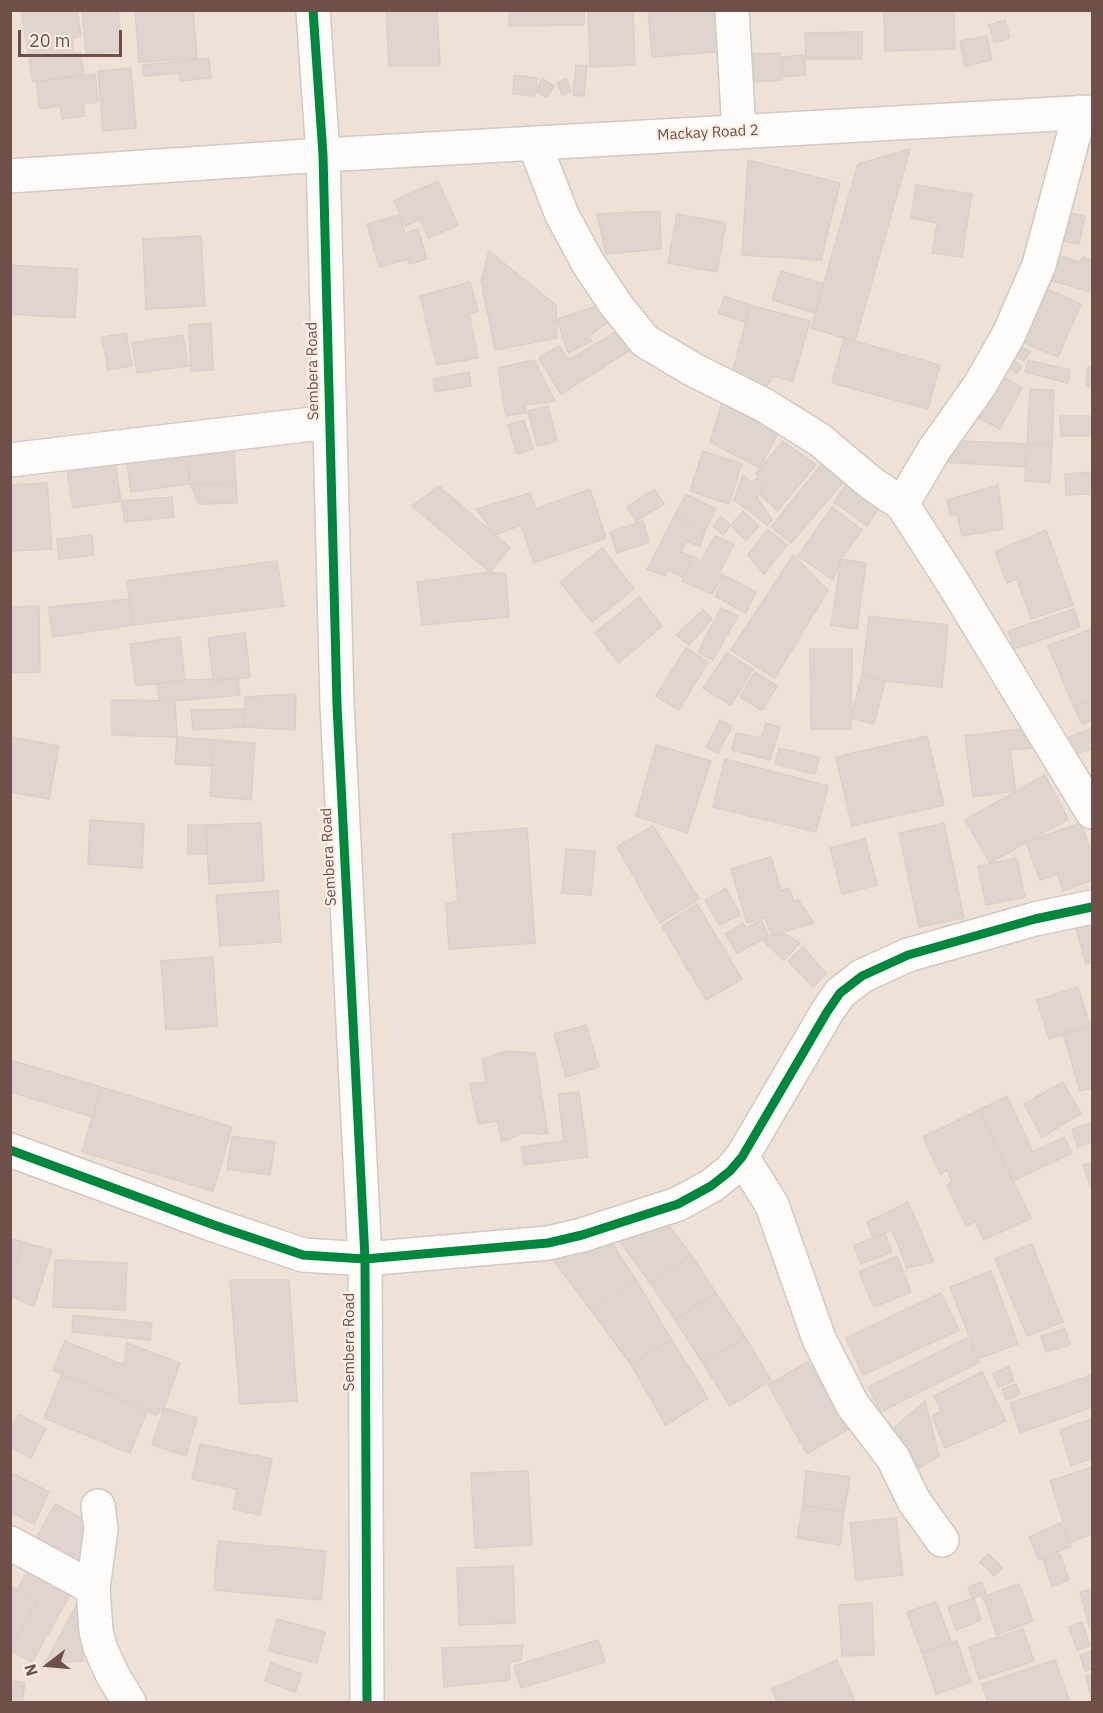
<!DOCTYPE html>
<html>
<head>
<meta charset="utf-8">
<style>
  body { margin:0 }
  #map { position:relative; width:1103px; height:1713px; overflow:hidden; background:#f4ede6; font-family:"IBM Plex Sans",sans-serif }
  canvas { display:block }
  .frame { position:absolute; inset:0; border:12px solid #6f5049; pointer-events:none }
  .north { position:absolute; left:18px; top:1635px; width:60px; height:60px; -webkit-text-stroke:4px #fef0e6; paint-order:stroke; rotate:254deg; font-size:16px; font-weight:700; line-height:24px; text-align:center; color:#6f5049 }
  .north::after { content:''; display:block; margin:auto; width:21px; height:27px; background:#6f5049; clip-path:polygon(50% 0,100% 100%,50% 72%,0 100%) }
  .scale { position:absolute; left:18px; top:30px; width:104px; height:27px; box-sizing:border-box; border:3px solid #6f5049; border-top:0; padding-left:8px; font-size:18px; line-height:21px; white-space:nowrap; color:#6f5049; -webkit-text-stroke:4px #fef0e6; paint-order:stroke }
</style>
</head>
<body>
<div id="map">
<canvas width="1103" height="1713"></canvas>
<div class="frame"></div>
<div class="north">N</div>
<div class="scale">20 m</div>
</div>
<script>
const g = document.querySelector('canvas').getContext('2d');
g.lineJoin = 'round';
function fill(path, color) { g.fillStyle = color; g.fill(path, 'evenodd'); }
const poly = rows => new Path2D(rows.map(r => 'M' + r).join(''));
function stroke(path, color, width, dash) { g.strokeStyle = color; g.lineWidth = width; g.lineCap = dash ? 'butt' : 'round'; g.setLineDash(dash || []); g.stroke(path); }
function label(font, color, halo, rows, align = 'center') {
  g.font = font + ' "IBM Plex Sans",sans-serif'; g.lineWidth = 4.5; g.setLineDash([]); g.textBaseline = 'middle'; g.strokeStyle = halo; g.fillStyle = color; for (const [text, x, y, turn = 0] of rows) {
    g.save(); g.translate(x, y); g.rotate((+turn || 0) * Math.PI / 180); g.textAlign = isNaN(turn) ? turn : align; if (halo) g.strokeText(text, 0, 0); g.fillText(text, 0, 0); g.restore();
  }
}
fill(poly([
  [11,11,1092,11,1092,1702,11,1702]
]), '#efe1d6');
const building = poly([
  [21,10,77,10,81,36,72,38,74,53,80,52,84,74,33,82,21,10],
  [82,10,118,10,121,51,86,54,82,10],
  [135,10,193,10,197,58,139,62,135,10],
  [386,10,437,10,440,66,389,66,386,10],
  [509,10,584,10,584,25,509,26,509,10],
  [588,10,633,10,635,65,590,67,588,10],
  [648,10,726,10,729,51,652,57,648,10],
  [884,10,954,10,955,49,885,51,884,10],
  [1005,20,1010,38,994,43,989,25,1005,20],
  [862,32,862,59,806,59,805,33,862,32],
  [987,36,992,60,965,66,960,41,987,36],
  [780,53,782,80,755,82,753,54,780,53],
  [804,55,806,75,784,77,782,57,804,55],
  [209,58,211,78,180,81,180,73,144,76,143,65,209,58],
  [576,65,587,66,584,96,573,95,576,65],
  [131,68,136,128,103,131,98,71,131,68],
  [95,74,98,102,83,104,85,116,62,119,60,106,40,109,36,82,95,74],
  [514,75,537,78,535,96,513,94,514,75],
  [542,79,554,86,547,97,536,91,542,79],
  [566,79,571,91,562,95,557,83,566,79],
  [910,149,855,341,811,328,858,164,910,149],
  [748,160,840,183,821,260,742,255,748,160],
  [438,181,458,225,428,238,420,219,406,226,394,201,438,181],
  [916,185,972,194,962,257,932,253,937,223,911,218,916,185],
  [660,211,661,249,606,254,597,214,660,211],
  [1058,211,1085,216,1079,244,1053,239,1058,211],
  [677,214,726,223,717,272,668,263,677,214],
  [400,215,405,233,418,229,427,259,409,264,408,259,379,267,367,224,400,215],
  [201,236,205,306,146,309,143,239,201,236],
  [489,251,556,305,557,338,495,350,481,281,489,251],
  [1049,252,1079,262,1083,257,1092,260,1092,292,1042,278,1049,252],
  [10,265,78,269,75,318,10,314,10,265],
  [781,271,823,284,815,313,772,300,781,271],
  [470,282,478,312,469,313,478,358,437,365,420,296,470,282],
  [1043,287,1081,304,1058,357,1020,341,1043,287],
  [724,296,750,305,744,322,719,313,724,296],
  [750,305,810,321,793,381,773,376,764,390,733,371,750,305],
  [597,306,608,322,588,337,592,341,568,353,557,319,597,306],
  [211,323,213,370,191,371,189,325,211,323],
  [616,332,632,349,561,394,539,358,559,346,569,360,616,332],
  [126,333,132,366,108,370,102,337,126,333],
  [183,335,188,366,137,373,132,343,183,335],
  [844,338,940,365,928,409,832,383,844,338],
  [1017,345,1030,352,1024,361,1012,354,1017,345],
  [1011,358,1022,366,1017,374,1006,366,1011,358],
  [534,360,555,401,525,405,526,413,506,416,498,368,534,360],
  [1028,360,1070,370,1068,383,1025,372,1028,360],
  [1088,367,1092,368,1092,387,1086,386,1088,367],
  [469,372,471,386,435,392,433,379,469,372],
  [999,374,1022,388,1000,429,975,416,999,374],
  [1030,389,1054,390,1052,445,1027,444,1030,389],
  [722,402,778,433,760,468,710,442,722,402],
  [548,406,557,441,537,446,528,411,548,406],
  [1060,416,1092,416,1092,436,1061,436,1060,416],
  [524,420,533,449,517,454,508,425,524,420],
  [181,427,190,484,131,492,123,435,181,427],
  [233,433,236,483,190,484,187,435,233,433],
  [944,440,1027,444,1026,467,943,462,944,440],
  [783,441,816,465,777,511,759,493,767,484,756,474,783,441],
  [1027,444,1052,445,1050,483,1025,481,1027,444],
  [703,451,742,464,729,504,690,491,703,451],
  [114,456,121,501,73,508,66,463,114,456],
  [825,460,846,479,791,543,771,527,825,460],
  [1092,472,1092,494,1066,495,1065,474,1092,472],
  [743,475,752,483,757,478,765,485,757,498,772,520,767,525,734,500,743,475],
  [853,475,886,498,867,526,834,502,853,475],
  [47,483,52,549,10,551,10,485,47,483],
  [236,483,237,503,199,504,190,484,236,483],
  [998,485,1003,529,962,536,957,514,950,515,947,500,998,485],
  [439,486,510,548,490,572,412,506,439,486],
  [590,489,606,538,534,563,521,525,495,535,476,509,530,493,536,509,590,489],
  [654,489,664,504,636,521,627,507,654,489],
  [686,494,716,509,705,531,675,515,686,494],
  [172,497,174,517,125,522,121,501,172,497],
  [832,507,862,530,841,559,833,580,798,556,832,507],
  [743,511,759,526,746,541,731,525,743,511],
  [675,515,705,531,700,546,686,541,681,552,693,557,682,577,668,570,665,576,647,569,675,515],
  [721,517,731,525,723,535,713,526,721,517],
  [643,521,649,542,617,553,610,532,643,521],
  [768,529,787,545,764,574,748,555,768,529],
  [1046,530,1073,605,1031,619,1017,579,1007,583,995,552,1046,530],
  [92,535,94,555,59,559,57,539,92,535],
  [715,536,734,544,719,573,724,576,712,594,682,581,693,557,701,561,715,536],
  [602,548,634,589,592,622,560,582,602,548],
  [793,555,828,590,775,678,731,650,793,555],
  [841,559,866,563,857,629,831,625,841,559],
  [277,561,284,606,133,625,127,581,277,561],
  [490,572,506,574,509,617,422,625,417,582,490,572],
  [726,576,756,592,746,613,715,596,726,576],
  [639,597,662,626,619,663,595,633,639,597],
  [129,599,133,625,53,637,48,607,129,599],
  [39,606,40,672,10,673,10,607,39,606],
  [721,608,738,616,713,660,698,652,721,608],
  [1074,609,1080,627,1014,649,1008,631,1074,609],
  [703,610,712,619,689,645,676,635,703,610],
  [869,616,948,625,942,687,885,681,862,674,869,616],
  [1091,629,1092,633,1092,700,1074,707,1048,646,1091,629],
  [245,633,250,677,213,681,208,638,245,633],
  [180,637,185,680,136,686,130,644,180,637],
  [686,648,708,662,679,710,656,696,686,648],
  [810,649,852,649,851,729,811,729,810,649],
  [727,653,753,669,731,705,703,688,727,653],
  [755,672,777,686,762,710,740,697,755,672],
  [862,674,885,681,874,724,851,718,862,674],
  [238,679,240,695,175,701,160,702,157,684,185,680,238,679],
  [296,694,295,730,245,727,245,697,296,694],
  [112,700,175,701,177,737,112,735,112,700],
  [1092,700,1092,720,1082,724,1074,707,1092,700],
  [244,709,245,727,193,730,191,710,244,709],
  [720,720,732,726,718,753,706,747,720,720],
  [766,723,780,727,770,760,732,750,736,733,761,738,766,723],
  [1030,728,1032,748,1010,750,1016,791,973,797,965,736,1030,728],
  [1092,729,1092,749,1072,755,1066,738,1092,729],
  [927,736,944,805,852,826,836,757,927,736],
  [10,737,59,746,49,799,10,792,10,737],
  [177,737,214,740,212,766,175,764,177,737],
  [214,740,255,743,251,800,210,796,214,740],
  [656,745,711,761,687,833,636,816,656,745],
  [779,748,819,757,815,774,775,764,779,748],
  [725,759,828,786,816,832,713,807,725,759],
  [1045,775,1068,819,990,863,965,820,1045,775],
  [90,820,144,824,142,868,88,864,90,820],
  [261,823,264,881,209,884,206,825,261,823],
  [944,823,964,918,919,927,899,833,944,823],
  [1081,823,1092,854,1092,880,1063,891,1057,874,1040,880,1026,842,1081,823],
  [188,825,206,825,207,854,188,854,188,825],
  [653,826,699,899,660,923,617,847,653,826],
  [527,828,535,943,449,949,446,904,458,901,452,834,527,828],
  [865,839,877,885,842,894,830,848,865,839],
  [566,849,595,851,591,895,562,893,566,849],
  [771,857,781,891,789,888,794,902,798,900,814,923,772,935,764,917,747,923,731,869,771,857],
  [1017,858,1025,897,986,905,978,866,1017,858],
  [726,888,740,915,719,925,705,900,726,888],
  [278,891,281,942,220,946,216,895,278,891],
  [697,904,742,979,706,1000,662,926,697,904],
  [1092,919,1092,962,1086,964,1075,924,1092,919],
  [761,920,769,936,737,953,725,934,743,923,746,928,761,920],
  [785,934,800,943,784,960,764,942,769,936,785,934],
  [803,947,826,973,813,987,788,961,803,947],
  [213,957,217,1026,166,1030,161,961,213,957],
  [1078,987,1090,1026,1049,1039,1037,1000,1078,987],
  [586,1025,599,1067,566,1077,554,1034,586,1025],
  [1092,1025,1092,1088,1080,1091,1063,1033,1092,1025],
  [507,1051,535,1053,548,1134,522,1133,502,1142,497,1121,478,1124,470,1084,486,1082,482,1059,507,1051],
  [10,1060,101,1087,93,1117,10,1092,10,1060],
  [1063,1082,1081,1114,1042,1137,1024,1104,1063,1082],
  [101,1087,232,1127,213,1191,82,1152,101,1087],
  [579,1092,588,1157,524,1165,521,1147,564,1141,558,1094,579,1092],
  [1007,1096,1033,1152,1064,1137,1072,1153,1013,1181,979,1110,1007,1096],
  [979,1110,1031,1218,984,1240,975,1221,966,1226,947,1185,952,1182,947,1170,940,1174,923,1137,979,1110],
  [1092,1123,1092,1142,1077,1147,1072,1129,1092,1123],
  [232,1136,275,1142,270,1175,227,1169,232,1136],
  [1092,1162,1092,1184,1090,1185,1083,1165,1092,1162],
  [908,1202,934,1262,907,1268,892,1230,873,1238,867,1222,908,1202],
  [661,1215,691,1255,651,1284,616,1236,661,1215],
  [605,1232,636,1280,591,1310,554,1261,605,1232],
  [885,1234,892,1252,861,1264,854,1245,885,1234],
  [10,1238,22,1242,10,1283,10,1238],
  [22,1242,52,1250,34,1306,10,1296,10,1283,22,1242],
  [1032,1244,1063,1322,1027,1336,995,1259,1032,1244],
  [691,1255,716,1293,675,1320,651,1284,691,1255],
  [897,1256,911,1292,874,1307,859,1272,897,1256],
  [55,1260,127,1263,125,1310,53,1307,55,1260],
  [991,1271,1018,1344,978,1359,950,1287,991,1271],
  [230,1280,289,1280,297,1401,240,1404,230,1280],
  [636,1280,671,1339,631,1365,591,1310,636,1280],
  [716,1293,745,1337,703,1363,675,1320,716,1293],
  [941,1293,959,1330,863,1375,846,1338,941,1293],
  [73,1315,152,1323,150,1340,72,1332,73,1315],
  [1065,1329,1070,1345,1046,1352,1041,1336,1065,1329],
  [745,1337,771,1380,730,1406,703,1363,745,1337],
  [967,1338,980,1362,881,1412,868,1387,967,1338],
  [671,1339,708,1398,666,1425,631,1365,671,1339],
  [65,1341,124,1365,127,1343,180,1363,164,1408,156,1415,53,1370,65,1341],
  [808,1362,848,1429,807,1454,768,1385,808,1362],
  [1009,1367,1014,1381,998,1387,993,1373,1009,1367],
  [982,1372,1006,1421,945,1448,932,1416,941,1411,934,1396,982,1372],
  [62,1374,147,1411,130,1453,44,1418,62,1374],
  [1092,1375,1092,1407,1020,1433,1010,1403,1092,1375],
  [1016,1384,1020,1394,1006,1400,1002,1389,1016,1384],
  [925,1401,939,1456,919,1468,894,1428,925,1401],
  [164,1408,197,1418,186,1456,152,1445,164,1408],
  [19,1414,46,1429,31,1458,10,1446,10,1430,19,1414],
  [1092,1419,1092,1459,1071,1465,1060,1430,1092,1419],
  [200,1444,272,1459,260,1515,233,1509,237,1489,192,1479,200,1444],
  [1092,1467,1092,1534,1070,1542,1050,1481,1092,1467],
  [528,1471,532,1545,475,1548,471,1473,528,1471],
  [806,1471,850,1477,844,1512,803,1505,806,1471],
  [10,1472,49,1492,34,1524,10,1512,10,1472],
  [55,1504,99,1527,76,1572,31,1548,55,1504],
  [803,1505,844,1512,840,1545,797,1538,803,1505],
  [896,1518,903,1575,856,1580,850,1523,896,1518],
  [1061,1523,1071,1546,1039,1560,1029,1537,1061,1523],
  [218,1541,326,1551,321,1600,214,1590,218,1541],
  [989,1554,1002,1568,994,1576,980,1562,989,1554],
  [1060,1554,1069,1580,1052,1586,1043,1559,1060,1554],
  [32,1564,74,1588,32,1662,10,1650,37,1601,17,1590,32,1564],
  [513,1566,515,1623,459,1625,457,1568,513,1566],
  [982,1582,986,1594,972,1598,968,1587,982,1582],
  [1019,1584,1033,1621,997,1635,983,1597,1019,1584],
  [10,1586,37,1601,10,1650,10,1586],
  [1092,1589,1092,1629,1090,1629,1080,1592,1092,1589],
  [974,1598,981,1620,956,1630,948,1607,974,1598],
  [79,1601,83,1661,45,1663,79,1601],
  [936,1602,951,1641,922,1653,907,1612,936,1602],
  [872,1603,874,1655,842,1656,839,1605,872,1603],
  [277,1619,325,1632,317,1663,269,1651,277,1619],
  [1082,1622,1090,1646,1077,1650,1069,1627,1082,1622],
  [1023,1629,1034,1661,979,1679,969,1647,1023,1629],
  [598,1640,605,1662,521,1688,514,1666,598,1640],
  [957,1641,971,1682,936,1694,922,1653,957,1641],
  [523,1645,521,1660,509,1662,510,1680,444,1687,442,1648,523,1645],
  [1092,1651,1092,1669,1085,1671,1080,1655,1092,1651],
  [837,1660,855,1702,777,1702,772,1689,837,1660],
  [1055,1660,1070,1702,988,1702,982,1684,1055,1660],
  [271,1663,302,1674,295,1692,265,1681,271,1663],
  [1092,1674,1092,1702,1086,1676,1092,1674],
  [10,1681,25,1683,22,1702,10,1702,10,1681]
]);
fill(building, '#e0d4ce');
stroke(building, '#dccfc9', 1.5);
const minor = poly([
  [313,10,323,155,337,705,365,1259,367,1702],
  [732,10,739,132],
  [1080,112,1039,265,1009,334,980,385,934,450,902,504,953,583,1092,812],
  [534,143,562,215,588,263,616,305,645,341,692,369,764,405,820,440,871,483,902,504],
  [10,176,323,155,1092,112],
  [10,460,329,422],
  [10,1150,214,1225,303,1255,365,1259,548,1243,582,1235,678,1204,711,1186,730,1171,742,1157,827,1012,840,993,862,976,908,955,1035,919,1092,907],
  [742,1157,772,1205,819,1339,852,1404,893,1458,914,1501,942,1540],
  [98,1506,101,1529,93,1588,96,1631,100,1647,112,1674,129,1702],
  [10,1543,93,1588]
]);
stroke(minor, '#d2c8c4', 36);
stroke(minor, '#fdfcfb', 33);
stroke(poly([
  [313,10,323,155,337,705,365,1259,367,1702],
  [10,1150,214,1225,303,1255,365,1259,548,1243,582,1235,678,1204,711,1186,730,1171,742,1157,827,1012,840,993,862,976,908,955,1035,919,1092,907]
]), '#00873e', 9);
label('15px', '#6f5049', '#fef0e6', [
  ["Mackay Road 2",708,133,-3],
  ["Sembera Road",313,371,-91],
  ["Sembera Road",329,857,-93],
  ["Sembera Road",350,1342,-90]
]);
</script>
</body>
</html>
